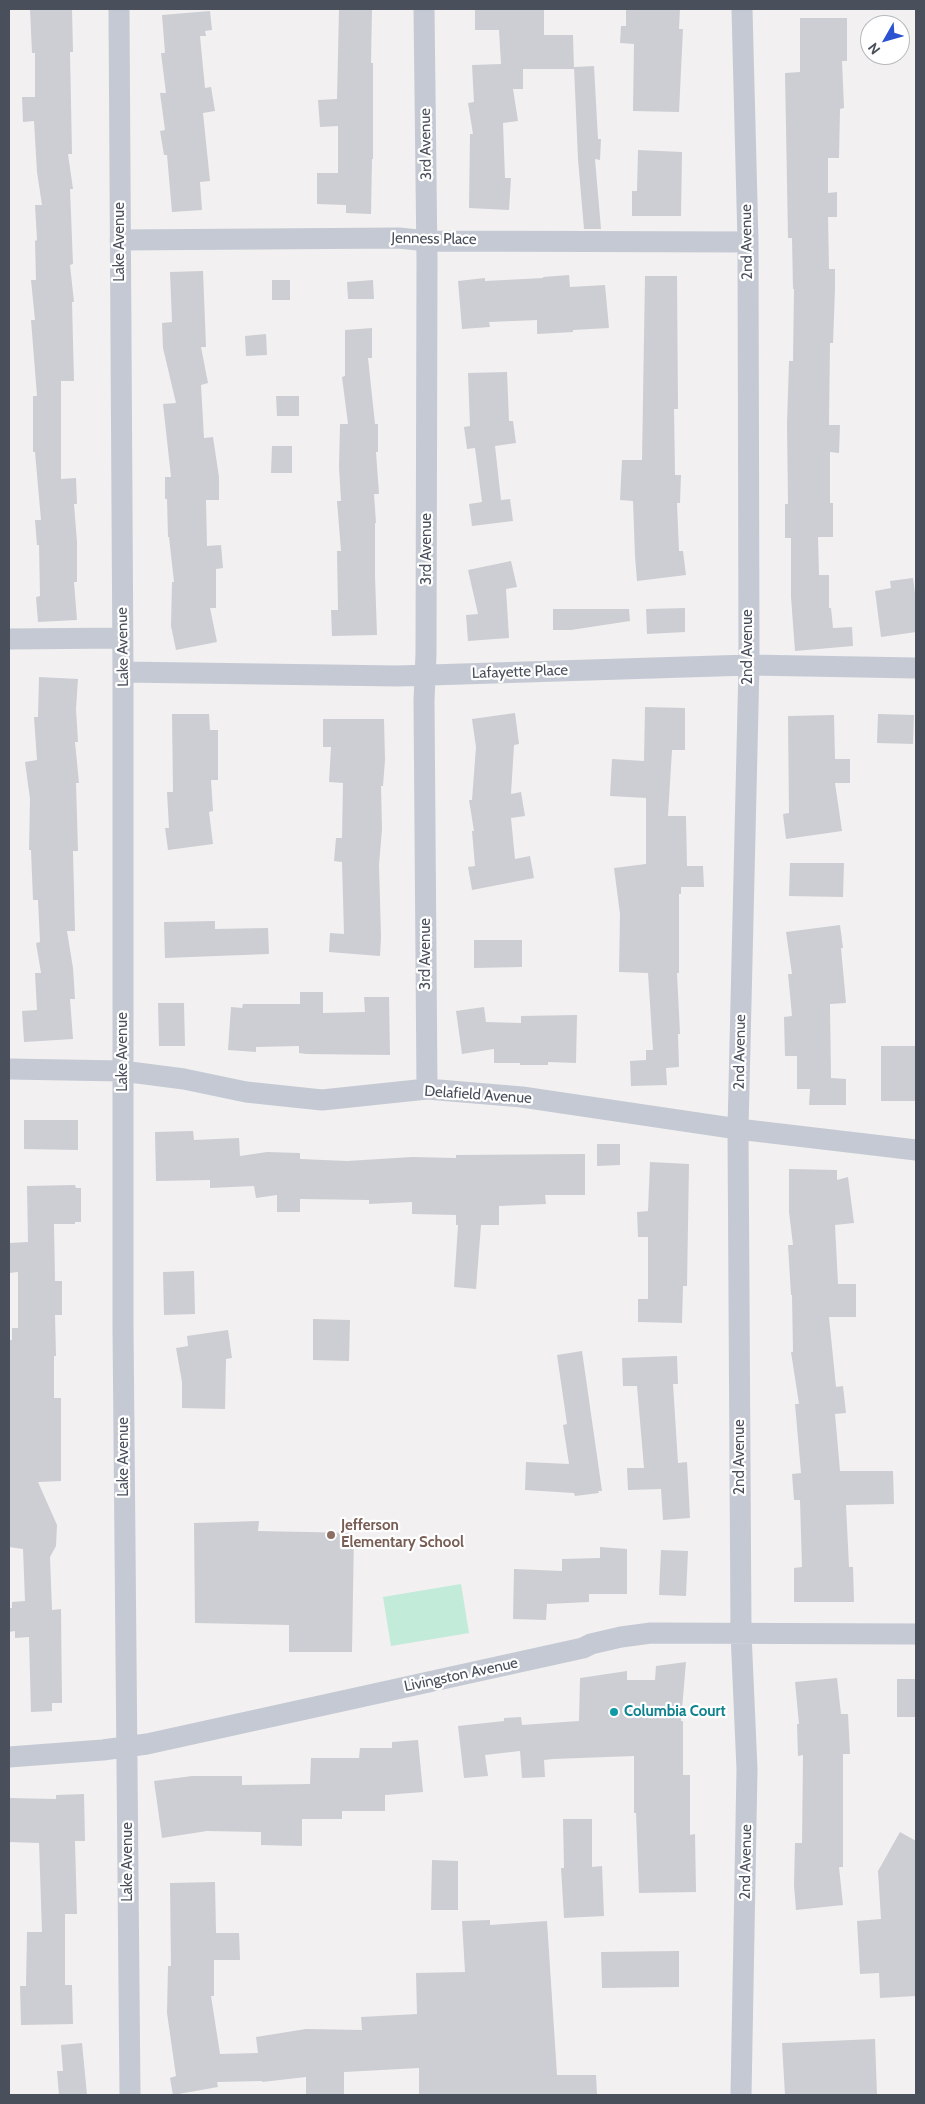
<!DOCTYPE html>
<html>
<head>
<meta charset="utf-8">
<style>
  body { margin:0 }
  #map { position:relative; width:925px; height:2104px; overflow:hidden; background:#f2f0f0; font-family:Cabin,sans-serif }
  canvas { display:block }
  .frame { position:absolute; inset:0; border:10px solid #494f5b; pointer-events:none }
  .north { position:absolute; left:860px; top:15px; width:50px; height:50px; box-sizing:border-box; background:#fff; border:1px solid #b6b9bd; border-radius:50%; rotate:232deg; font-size:14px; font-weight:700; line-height:20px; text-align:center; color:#494f5b }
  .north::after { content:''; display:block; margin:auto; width:18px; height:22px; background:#2a52d1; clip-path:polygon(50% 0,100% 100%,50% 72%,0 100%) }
</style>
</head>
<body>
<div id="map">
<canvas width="925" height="2104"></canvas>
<div class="frame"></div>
<div class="north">N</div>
</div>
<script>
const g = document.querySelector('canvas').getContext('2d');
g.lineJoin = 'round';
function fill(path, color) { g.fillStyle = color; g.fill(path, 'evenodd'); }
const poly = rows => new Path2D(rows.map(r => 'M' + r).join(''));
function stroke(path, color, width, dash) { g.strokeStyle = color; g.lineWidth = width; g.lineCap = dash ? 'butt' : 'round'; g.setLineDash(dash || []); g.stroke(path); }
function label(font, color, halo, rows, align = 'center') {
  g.font = font + ' Cabin,sans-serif'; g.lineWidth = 4.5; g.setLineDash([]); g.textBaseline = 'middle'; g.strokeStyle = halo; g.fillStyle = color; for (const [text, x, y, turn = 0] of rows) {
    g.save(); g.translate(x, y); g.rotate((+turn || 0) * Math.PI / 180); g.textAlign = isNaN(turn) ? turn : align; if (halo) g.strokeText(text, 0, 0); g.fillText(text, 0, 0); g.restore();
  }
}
fill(poly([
  [461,1584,469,1633,391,1646,383,1597]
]), '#c2ebda');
fill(poly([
  [30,9,72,9,73,52,70,52,72,154,68,154,73,189,70,189,73,264,70,265,74,302,72,302,74,381,61,381,61,479,76,478,77,504,74,504,77,542,77,582,74,582,77,620,38,622,36,597,40,596,39,545,37,545,35,520,41,520,35,452,33,452,33,396,37,396,31,320,35,320,31,280,36,280,35,241,37,240,35,205,42,205,37,172,34,121,23,122,22,97,35,97,35,53,32,53],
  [339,9,372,9,371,63,373,63,373,159,372,159,371,214,346,213,346,205,317,204,317,173,338,173,338,126,320,127,318,100,337,99],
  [475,9,544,9,544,35,573,35,574,69,523,69,523,89,513,89,518,121,503,123,505,178,511,178,509,210,469,208,470,134,473,134,468,103,474,102,472,65,501,64,499,30,475,30],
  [626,9,680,9,679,29,683,29,679,112,633,111,634,44,620,43,621,26,626,26],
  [210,11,212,30,205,31,206,36,200,36,205,88,211,87,215,111,203,113,210,181,200,182,202,210,172,212,167,155,164,155,160,131,165,130,160,93,166,93,161,53,165,53,162,15],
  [800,18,847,18,847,61,842,61,844,108,840,109,839,158,828,158,828,193,837,192,837,217,828,217,829,269,835,269,835,289,833,343,830,343,829,425,840,425,839,453,830,452,830,503,833,503,833,537,818,537,819,575,829,575,829,608,831,608,833,628,852,627,853,646,795,651,791,597,791,538,785,538,785,504,788,504,787,424,789,361,793,361,794,289,793,289,792,238,788,238,785,73,800,72],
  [594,66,598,139,601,139,600,160,595,159,601,229,584,229,578,159,574,67],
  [638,150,682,152,681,216,632,216,632,191,637,191],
  [203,271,206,347,201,347,208,383,201,385,204,438,213,437,219,477,219,500,206,500,207,546,221,545,223,568,216,569,216,608,210,608,217,642,176,650,171,626,172,582,174,582,169,537,168,537,167,499,165,499,165,477,171,477,163,404,176,403,163,348,162,323,172,322,170,272],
  [569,275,570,287,605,285,609,328,573,330,573,332,537,334,537,320,489,322,490,327,462,329,458,281,485,278,485,281,543,278,543,277],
  [645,276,677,276,678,409,674,409,675,475,681,475,680,503,677,503,679,551,683,551,686,575,637,581,635,556,633,501,620,500,622,460,642,460],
  [272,280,290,280,290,300,272,300],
  [373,280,374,299,348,299,347,282],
  [372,328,372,358,368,358,375,424,378,424,378,452,376,452,379,494,374,494,376,523,375,523,375,576,377,635,332,636,331,610,338,610,337,551,341,551,337,501,341,501,339,467,340,424,348,424,342,377,345,376,345,330],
  [266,334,267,355,246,356,245,336],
  [507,372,509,421,513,421,516,443,495,446,501,500,510,499,513,521,472,526,469,504,482,502,475,448,467,449,464,427,470,426,468,373],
  [276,396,299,396,299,416,277,416],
  [272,446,292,446,292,473,271,473],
  [511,561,517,587,506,589,509,638,468,641,466,615,478,614,468,570],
  [913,578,916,601,916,632,881,637,875,591,891,588,890,581],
  [685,608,685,632,647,634,646,609],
  [553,609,629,609,630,621,571,630,553,630],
  [39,677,78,679,76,709,78,742,75,742,79,783,76,783,78,851,73,851,75,931,67,931,73,968,75,999,70,999,73,1039,24,1042,22,1011,37,1010,35,973,41,973,36,943,40,942,38,900,33,900,31,850,29,850,30,799,25,762,37,760,34,717,38,717],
  [645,707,685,708,685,750,672,750,668,816,686,816,687,866,703,866,704,887,681,887,681,894,679,894,679,973,677,973,680,1034,678,1034,679,1067,666,1068,667,1085,631,1086,630,1061,646,1060,646,1050,653,1050,648,973,619,972,620,914,614,868,646,864,646,798,610,796,612,759,644,761],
  [515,713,519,744,514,745,511,794,521,792,525,816,511,818,515,859,530,856,534,878,472,890,468,867,475,866,472,831,474,831,469,800,472,800,476,747,472,719],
  [172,714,209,714,210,730,218,730,218,780,211,780,213,811,209,812,213,844,168,850,165,828,169,828,167,792,173,792],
  [878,714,914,715,913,744,877,743],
  [834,715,835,759,850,759,850,783,835,783,842,831,786,839,783,814,789,813,788,716],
  [323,719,384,719,385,760,383,786,381,786,382,829,379,865,381,937,380,956,329,952,330,933,344,934,342,862,334,861,336,838,342,838,343,783,329,782,331,747,323,747],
  [790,863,844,863,843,897,789,896],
  [215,921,215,929,268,928,269,954,165,958,164,922],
  [840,925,843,948,841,948,846,1003,830,1004,831,1078,846,1079,846,1105,809,1105,810,1089,797,1089,797,1056,785,1056,784,1017,792,1016,788,974,792,974,786,932],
  [474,940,522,940,522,967,474,968],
  [300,992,323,992,323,1013,365,1012,364,997,389,997,390,1055,306,1054,299,1053,299,1046,256,1047,256,1052,228,1050,231,1007,242,1008,243,1004,300,1004],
  [158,1003,184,1003,185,1046,159,1046],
  [484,1007,486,1022,521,1023,521,1016,577,1015,576,1063,548,1062,548,1065,520,1065,520,1063,494,1063,494,1049,462,1054,456,1011],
  [881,1046,916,1046,916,1101,881,1101],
  [24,1120,78,1120,78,1150,24,1149],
  [193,1131,194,1140,239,1138,240,1156,267,1152,300,1153,300,1159,347,1161,412,1157,456,1158,456,1155,585,1154,585,1195,545,1195,546,1204,499,1206,499,1225,481,1225,476,1289,454,1287,458,1225,456,1225,456,1215,412,1214,412,1202,369,1204,369,1200,300,1199,300,1212,277,1212,277,1195,256,1198,254,1186,210,1188,210,1180,156,1181,155,1132],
  [597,1144,620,1144,620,1165,597,1166],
  [650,1162,689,1164,687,1286,683,1286,682,1323,638,1322,638,1299,648,1299,648,1237,638,1237,637,1212,648,1211],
  [789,1169,837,1170,837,1180,848,1177,854,1223,835,1225,838,1284,856,1284,856,1317,829,1317,836,1387,843,1386,846,1413,835,1414,840,1471,893,1471,894,1504,846,1505,849,1567,853,1567,854,1602,794,1602,794,1568,802,1567,800,1500,794,1500,792,1474,801,1473,795,1404,799,1404,791,1352,793,1352,792,1295,791,1295,788,1245,793,1245,789,1212],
  [75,1185,76,1188,81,1188,81,1222,75,1222,75,1224,54,1224,55,1281,62,1281,62,1315,55,1315,56,1356,54,1356,54,1398,61,1398,61,1481,38,1482,57,1525,56,1546,50,1557,52,1610,61,1609,62,1703,52,1703,52,1711,31,1712,29,1637,15,1638,15,1631,9,1632,9,1608,12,1608,12,1602,25,1601,23,1549,9,1547,9,1340,12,1340,12,1328,18,1328,18,1272,9,1273,9,1243,28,1242,27,1186],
  [194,1271,195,1314,164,1315,163,1272],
  [313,1319,350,1320,349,1361,313,1360],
  [228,1330,232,1358,226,1359,225,1409,182,1408,182,1382,176,1348,188,1346,187,1336],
  [582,1351,602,1491,598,1491,599,1493,575,1496,574,1493,525,1490,526,1462,569,1464,563,1425,567,1424,557,1355],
  [677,1356,678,1384,673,1384,678,1463,687,1462,690,1518,663,1520,661,1489,628,1490,627,1468,644,1468,637,1386,623,1386,622,1358],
  [259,1521,258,1531,354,1533,352,1652,289,1652,289,1625,195,1623,194,1523],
  [600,1547,627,1549,627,1594,589,1594,589,1602,547,1604,546,1620,513,1619,514,1569,562,1571,562,1559,600,1558],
  [661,1550,688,1551,686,1596,659,1595],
  [686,1662,681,1721,683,1721,683,1775,690,1775,690,1835,695,1834,696,1892,639,1893,636,1813,634,1813,634,1756,553,1759,544,1760,545,1777,522,1778,520,1751,485,1755,488,1776,464,1778,458,1726,504,1721,504,1718,521,1717,522,1725,579,1721,580,1678,627,1671,627,1680,655,1680,656,1666],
  [837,1678,841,1714,848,1714,850,1754,843,1754,843,1867,839,1867,843,1905,796,1910,794,1885,795,1843,802,1843,803,1755,798,1756,797,1724,799,1724,795,1682],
  [897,1679,916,1679,916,1717,897,1717],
  [418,1740,423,1792,385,1795,385,1811,342,1811,342,1819,302,1819,302,1846,261,1845,261,1832,207,1831,162,1838,154,1781,192,1776,242,1776,242,1785,310,1784,311,1758,359,1758,360,1748,392,1748,392,1742],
  [84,1794,85,1841,75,1841,77,1914,65,1914,65,1985,72,1985,73,2024,21,2025,20,1986,26,1986,27,1932,42,1932,39,1843,9,1842,9,1798,56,1799,56,1795],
  [563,1819,592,1819,592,1867,602,1866,604,1916,564,1918,561,1868,564,1868],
  [900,1832,916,1841,916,1996,880,1998,879,1973,860,1974,857,1921,881,1919,878,1871],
  [432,1860,458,1861,458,1910,431,1910],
  [215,1882,216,1933,239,1933,240,1960,214,1960,214,1996,211,1996,220,2054,258,2053,256,2037,306,2029,362,2030,361,2017,417,2014,416,1973,465,1972,462,1921,490,1920,490,1925,547,1921,557,2075,596,2075,597,2095,419,2095,419,2068,344,2072,344,2095,306,2095,306,2077,262,2082,262,2081,217,2082,218,2087,173,2095,170,2078,176,2076,167,2013,168,1966,171,1966,170,1883],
  [679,1951,679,1987,602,1988,601,1952],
  [875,2039,877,2095,785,2095,782,2043],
  [82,2043,87,2095,59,2095,57,2071,63,2071,61,2045]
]), '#cdced3');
stroke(poly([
  [119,9,123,672,123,1326,130,2095],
  [424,9,427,261,426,654,424,700,427,1089],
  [120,240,399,238,427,241,748,242],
  [9,639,122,638],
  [123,672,398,676,749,665,916,668],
  [9,1069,122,1071,184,1079,246,1092,322,1100,427,1089,522,1097,738,1129,916,1150],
  [9,1757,103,1750,147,1744,583,1648,591,1644,621,1637,651,1633,916,1634],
  [741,2095,747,1769,741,1633,738,1129,749,665,748,242,742,9]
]), '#c4c9d3', 21);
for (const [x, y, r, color] of [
  [331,1535,5,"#8d6e63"],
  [614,1712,5,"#0f9aa8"]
]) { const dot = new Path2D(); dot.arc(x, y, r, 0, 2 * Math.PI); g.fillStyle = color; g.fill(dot); stroke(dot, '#fff', 2); }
label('15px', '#494f5b', '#fff', [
  ["3rd Avenue",426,144,-91],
  ["Jenness Place",434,239,1],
  ["Lake Avenue",120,242,-90],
  ["2nd Avenue",747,242,-91],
  ["3rd Avenue",427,549,-90],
  ["Lake Avenue",123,647,-91],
  ["2nd Avenue",748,647,-90],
  ["Lafayette Place",520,672,-2],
  ["3rd Avenue",426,954,-90],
  ["Lake Avenue",123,1052,-90],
  ["2nd Avenue",740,1052,-89],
  ["Delafield Avenue",478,1095,4],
  ["Lake Avenue",124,1457,-90],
  ["2nd Avenue",740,1457,-90],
  ["Livingston Avenue",461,1675,-12],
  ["Lake Avenue",128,1862,-90],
  ["2nd Avenue",746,1862,-89]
]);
label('bold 15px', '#785e54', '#fff', [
  ["Jefferson",341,1526],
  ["Elementary School",341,1543]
], 'left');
label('bold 15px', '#0d838f', '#fff', [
  ["Columbia Court",624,1712]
], 'left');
</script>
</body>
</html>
